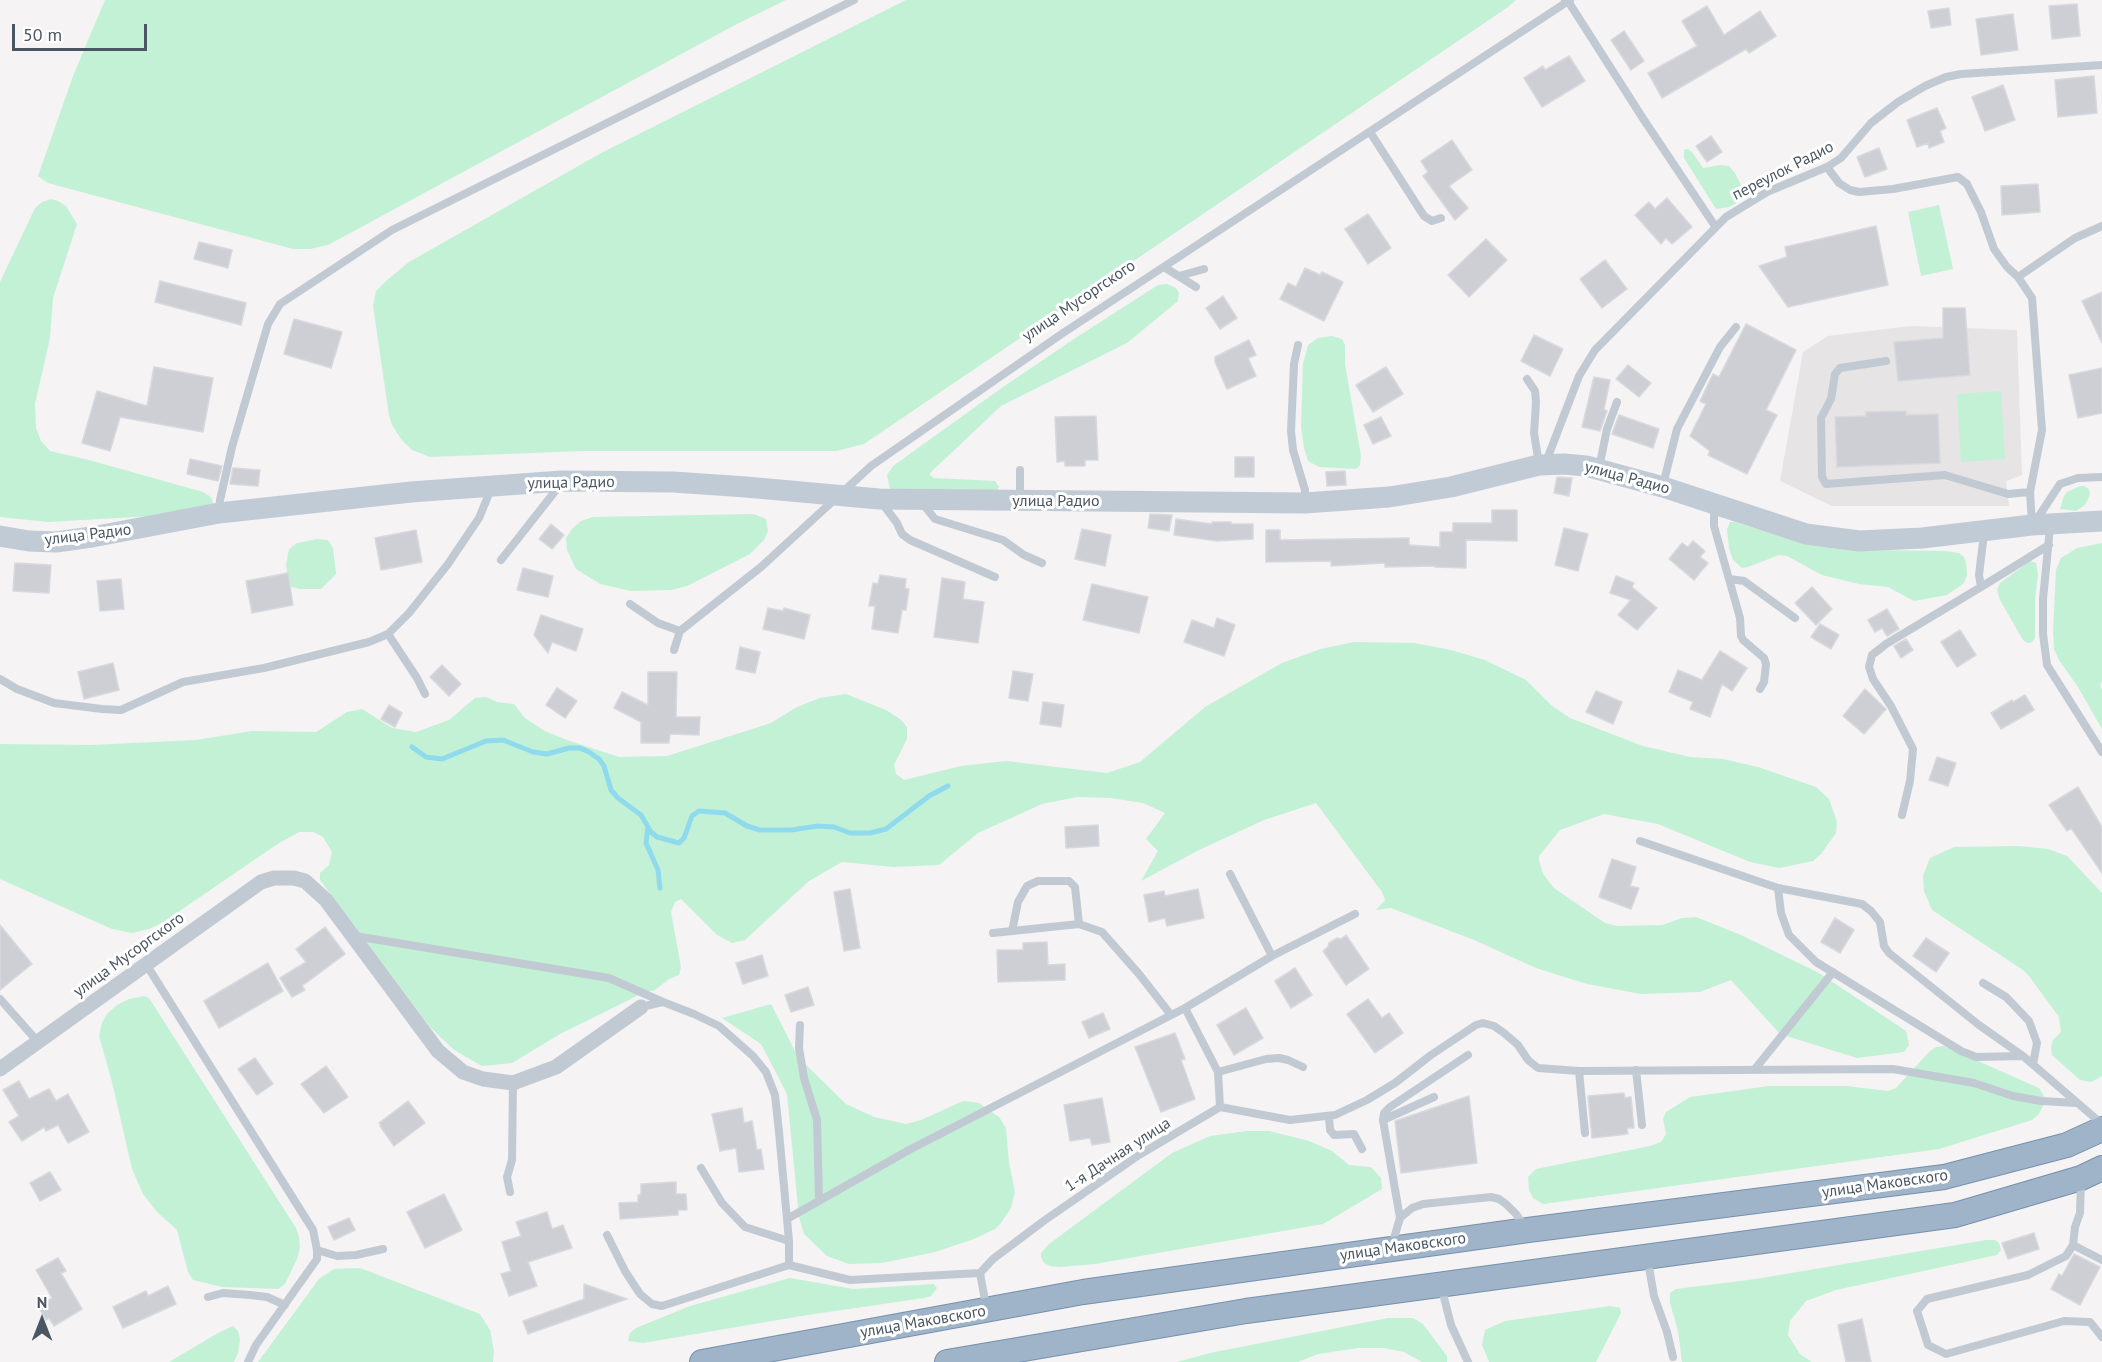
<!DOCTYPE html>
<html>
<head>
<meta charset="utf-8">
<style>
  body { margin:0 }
  #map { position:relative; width:2102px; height:1362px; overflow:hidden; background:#f5f3f3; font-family:"PT Sans",sans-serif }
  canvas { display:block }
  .north { position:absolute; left:12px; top:1290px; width:60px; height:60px; -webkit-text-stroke:4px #fff; paint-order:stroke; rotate:0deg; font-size:16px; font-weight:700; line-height:24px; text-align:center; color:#4a5661 }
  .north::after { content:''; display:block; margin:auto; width:21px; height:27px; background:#4a5661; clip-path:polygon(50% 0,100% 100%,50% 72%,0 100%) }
  .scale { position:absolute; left:12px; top:24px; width:135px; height:27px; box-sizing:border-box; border:3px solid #4a5661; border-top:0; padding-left:8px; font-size:18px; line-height:21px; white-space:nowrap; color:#4a5661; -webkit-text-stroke:4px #fff; paint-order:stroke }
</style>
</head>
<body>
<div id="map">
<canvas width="2102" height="1362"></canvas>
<div class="north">N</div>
<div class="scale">50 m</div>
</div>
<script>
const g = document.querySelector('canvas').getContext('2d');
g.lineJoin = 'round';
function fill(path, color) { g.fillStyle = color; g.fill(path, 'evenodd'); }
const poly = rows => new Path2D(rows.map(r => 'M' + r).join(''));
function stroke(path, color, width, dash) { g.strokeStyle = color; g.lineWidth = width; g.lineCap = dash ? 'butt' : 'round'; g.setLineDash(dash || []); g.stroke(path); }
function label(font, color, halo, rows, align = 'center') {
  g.font = font + ' "PT Sans",sans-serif'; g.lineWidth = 6; g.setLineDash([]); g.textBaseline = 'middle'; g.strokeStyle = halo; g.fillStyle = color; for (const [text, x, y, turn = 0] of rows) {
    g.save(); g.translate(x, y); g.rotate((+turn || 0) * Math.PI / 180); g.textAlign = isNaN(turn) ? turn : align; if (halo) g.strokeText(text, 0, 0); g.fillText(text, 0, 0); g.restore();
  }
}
fill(poly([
  [1910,326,2017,330,2022,475,2006,481,2009,506,1832,506,1780,481,1803,352,1828,336]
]), '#e6e4e5');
fill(poly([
  [105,0,786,0,735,25,328,245,310,249,293,249,48,183,38,176,73,76],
  [906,0,1516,0,1508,7,864,444,836,451,583,451,430,457,412,450,401,439,392,425,389,415,373,306,376,291,386,281,409,262,603,152],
  [1688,149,1692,152,1703,168,1721,165,1729,166,1735,173,1744,191,1744,199,1729,207,1716,209,1684,158,1684,150],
  [51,199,58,201,66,206,77,224,53,298,50,338,35,404,36,428,41,441,50,451,89,460,203,492,211,497,214,505,206,513,48,522,0,517,0,282,35,208,42,202],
  [1939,205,1953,269,1921,276,1908,212],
  [1167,284,1176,288,1179,293,1178,301,1127,343,1001,406,930,473,930,475,934,478,995,481,999,487,996,492,899,493,890,489,887,475,893,466,1003,387,1074,339,1158,285],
  [1332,336,1342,339,1345,345,1345,364,1361,456,1360,466,1355,469,1319,467,1308,461,1304,448,1301,427,1303,364,1308,345,1318,338],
  [2001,391,2005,459,1961,462,1957,394],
  [2080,486,2084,486,2089,489,2090,495,2085,505,2076,511,2060,509,2064,496,2067,492],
  [754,514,766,519,768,531,764,540,750,554,687,586,671,590,631,591,600,584,576,569,567,550,566,538,572,529,581,521,593,517],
  [1730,522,1734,522,1805,544,1860,550,1945,551,1959,553,1964,557,1966,562,1967,575,1964,583,1947,595,1914,601,1888,587,1859,584,1822,575,1787,556,1779,555,1748,567,1742,568,1733,560,1729,548,1727,529],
  [317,539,328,540,333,548,336,574,321,589,299,589,289,586,286,565,289,549,297,543],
  [2102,543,2102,681,2100,686,2102,689,2102,729,2078,687,2059,660,2054,649,2053,630,2056,570,2061,558,2077,548],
  [2030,561,2036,563,2038,575,2035,598,2035,638,2032,642,2028,643,2023,640,2000,600,1997,590,2000,583],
  [1354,642,1414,643,1451,650,1485,660,1526,680,1551,705,1570,718,1643,746,1690,757,1723,759,1758,767,1816,787,1829,799,1837,822,1836,833,1821,854,1813,861,1779,868,1750,862,1658,824,1604,814,1560,830,1539,856,1539,861,1543,874,1554,888,1605,923,1617,926,1662,925,1682,918,1696,917,1741,935,1819,973,1906,1031,1909,1045,1904,1052,1857,1058,1780,1034,1731,980,1700,992,1641,994,1587,984,1536,968,1474,940,1391,908,1376,910,1385,900,1382,892,1316,803,1264,820,1199,850,1141,881,1158,851,1146,839,1165,813,1143,803,1111,798,1077,797,1042,804,978,833,939,865,893,867,842,862,809,881,745,940,732,943,717,935,681,899,675,902,671,912,681,967,679,975,669,979,655,990,643,993,560,1034,512,1063,482,1066,454,1050,430,1027,320,880,320,873,329,865,332,852,323,837,313,832,299,832,276,845,165,921,149,929,132,933,112,929,0,879,0,744,91,745,196,740,252,731,316,732,347,712,362,709,392,728,416,732,449,720,475,698,486,697,497,702,514,704,525,718,545,731,567,740,619,757,667,756,771,723,797,707,820,698,846,694,886,710,900,719,907,727,907,739,894,765,896,774,904,780,961,766,1006,761,1107,773,1140,762,1205,707,1282,663,1321,649],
  [2018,846,2048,849,2067,856,2102,893,2102,1076,2091,1082,2080,1080,2052,1055,2051,1047,2053,1040,2061,1032,2059,1017,2029,976,2023,970,1932,910,1924,891,1923,876,1930,858,1954,847],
  [144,996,149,998,296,1228,299,1237,300,1248,297,1259,285,1284,278,1289,222,1287,193,1280,188,1272,177,1230,157,1212,143,1194,132,1169,112,1082,99,1036,102,1023,107,1014,117,1005,129,999],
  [771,1004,798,1057,846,1104,874,1117,906,1124,921,1120,963,1101,979,1103,999,1117,1006,1128,1009,1162,1015,1192,1011,1208,1001,1223,995,1229,974,1239,935,1252,882,1263,849,1264,827,1256,804,1234,799,1217,787,1094,761,1044,722,1018],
  [1944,1046,2039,1088,2044,1096,2044,1104,2039,1114,2032,1120,1939,1149,1543,1204,1533,1198,1529,1190,1528,1177,1536,1169,1650,1146,1661,1142,1666,1134,1663,1119,1666,1112,1690,1097,1769,1086,1846,1086,1888,1091,1896,1088,1930,1051,1936,1047],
  [1247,1131,1269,1131,1309,1141,1332,1151,1349,1165,1371,1167,1381,1178,1382,1189,1323,1224,1095,1264,1060,1267,1050,1266,1044,1263,1041,1257,1041,1253,1049,1244,1172,1153,1210,1136],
  [1986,1240,1995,1240,1999,1243,2001,1250,1997,1255,1836,1290,1806,1301,1790,1321,1788,1335,1800,1354,1812,1362,1682,1362,1678,1331,1670,1303,1670,1293,1676,1289,1756,1279],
  [360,1268,480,1314,490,1330,494,1351,493,1362,258,1362,319,1279,334,1269],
  [790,1278,853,1289,934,1284,937,1288,931,1296,924,1298,801,1316,643,1343,628,1341,630,1333,636,1328,690,1306],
  [1610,1306,1620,1308,1621,1313,1596,1362,1489,1362,1482,1345,1485,1330,1505,1321],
  [1388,1318,1413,1318,1423,1324,1447,1356,1447,1362,1422,1362,1404,1352,1384,1348,1358,1348,1318,1354,1298,1362,1177,1362,1210,1353],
  [233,1326,238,1331,240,1339,238,1353,234,1362,169,1362,218,1333]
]), '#c3f1d5');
stroke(poly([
  [412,747,426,757,442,759,486,741,503,740,533,752,547,754,569,748,580,748,589,752,599,759,604,766,611,790,618,798,641,815,651,832,657,837,679,843,684,838,692,816,699,811,725,813,747,826,760,830,791,830,818,826,834,827,850,833,870,833,886,829,929,796,948,786],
  [648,827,646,843,658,870,660,888]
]), '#90daee', 5);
const building = poly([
  [2077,4,2080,36,2052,39,2049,6,2077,4],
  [1707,6,1724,35,1760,11,1776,36,1749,53,1746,49,1662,98,1648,73,1697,46,1682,21,1707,6],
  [1949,8,1951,25,1931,28,1928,11,1949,8],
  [2013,14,2018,50,1981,55,1976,19,2013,14],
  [1624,31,1644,61,1631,70,1611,40,1624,31],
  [1569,56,1585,81,1542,107,1524,78,1543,66,1545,70,1569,56],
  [2094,76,2097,113,2058,117,2055,80,2094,76],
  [2003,85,2015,120,1985,131,1972,97,2003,85],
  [1937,108,1946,128,1940,131,1944,142,1929,148,1928,143,1917,147,1907,120,1937,108],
  [1711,136,1722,152,1707,162,1696,146,1711,136],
  [1452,140,1472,170,1449,186,1468,208,1455,220,1423,176,1428,172,1421,161,1452,140],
  [1879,148,1887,169,1865,177,1857,157,1879,148],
  [2038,184,2040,212,2002,215,2001,186,2038,184],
  [1667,198,1692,227,1672,244,1666,238,1661,244,1635,215,1649,202,1655,209,1667,198],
  [1368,214,1391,248,1368,264,1345,229,1368,214],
  [1876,226,1888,285,1788,307,1759,266,1787,257,1785,247,1876,226],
  [1486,239,1507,260,1469,297,1448,275,1486,239],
  [199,242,232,250,228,268,194,259,199,242],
  [1605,260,1627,289,1602,308,1580,279,1605,260],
  [1305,268,1320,275,1322,272,1343,282,1324,321,1280,299,1288,283,1296,287,1305,268],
  [160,281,246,303,241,325,155,302,160,281],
  [2102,292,2102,343,2082,301,2102,292],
  [1223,296,1237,318,1220,329,1206,308,1223,296],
  [1943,308,1965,308,1970,375,1898,381,1894,342,1943,338,1943,308],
  [294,319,342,332,331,368,284,354,294,319],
  [1746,324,1796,350,1766,410,1777,415,1747,474,1708,455,1710,451,1690,436,1706,404,1700,401,1713,374,1719,377,1746,324],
  [1534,335,1563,349,1550,376,1521,361,1534,335],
  [1249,340,1256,355,1248,358,1256,376,1227,389,1215,362,1215,357,1249,340],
  [1628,365,1651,383,1639,397,1616,379,1628,365],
  [154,367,213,378,203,432,120,417,110,451,82,443,97,391,147,406,154,367],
  [1386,367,1403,394,1373,412,1356,385,1386,367],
  [2102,368,2102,413,2078,418,2069,375,2102,368],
  [1594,377,1610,380,1604,409,1607,411,1600,431,1582,427,1594,377],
  [1906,411,1906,415,1938,414,1940,463,1837,467,1835,417,1866,416,1866,412,1906,411],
  [1619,415,1659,429,1653,448,1612,434,1619,415],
  [1096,416,1098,460,1085,460,1085,466,1065,466,1065,461,1057,462,1055,417,1096,416],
  [1381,417,1391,436,1373,444,1364,425,1381,417],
  [1235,457,1254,457,1254,477,1235,477,1235,457],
  [190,459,222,466,218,481,187,474,190,459],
  [233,468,260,470,258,486,230,484,233,468],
  [1345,471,1346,485,1327,486,1326,472,1345,471],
  [1557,477,1572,478,1569,496,1554,493,1557,477],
  [1492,510,1517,510,1517,541,1466,540,1466,568,1435,567,1435,566,1385,567,1385,563,1331,566,1331,561,1266,562,1266,530,1280,530,1280,540,1409,538,1409,545,1440,547,1440,532,1453,532,1453,523,1492,523,1492,510],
  [1150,514,1172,515,1169,531,1148,528,1150,514],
  [1176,519,1212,524,1212,522,1231,522,1231,524,1253,524,1253,539,1217,541,1174,535,1176,519],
  [551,524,564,535,552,549,539,539,551,524],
  [1564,528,1588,534,1578,571,1555,565,1564,528],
  [1082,529,1111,535,1105,566,1075,559,1082,529],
  [416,530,422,562,381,570,375,538,416,530],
  [1693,541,1705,551,1700,557,1708,563,1694,580,1669,559,1682,543,1688,547,1693,541],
  [15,563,51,565,49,593,13,591,15,563],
  [523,568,553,576,548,597,517,590,523,568],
  [288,573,293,605,252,613,246,581,288,573],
  [880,575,906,579,905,588,909,589,906,610,902,610,898,633,872,629,875,606,869,606,873,583,878,584,880,575],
  [1616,576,1634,583,1632,587,1657,608,1637,630,1618,615,1631,600,1610,593,1616,576],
  [942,578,965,582,963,599,984,602,978,643,934,637,942,578],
  [121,579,124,609,100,611,97,581,121,579],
  [1092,584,1148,597,1139,633,1083,620,1092,584],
  [1812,587,1832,609,1816,625,1795,603,1812,587],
  [768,608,783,611,784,608,810,615,804,639,763,629,768,608],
  [1887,609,1899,629,1887,636,1882,628,1875,632,1868,620,1887,609],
  [541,615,583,629,576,651,552,642,548,653,534,635,541,615],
  [1217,618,1235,625,1224,656,1184,642,1192,620,1214,628,1217,618],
  [1820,624,1839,635,1831,649,1811,637,1820,624],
  [1960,630,1976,655,1957,667,1941,642,1960,630],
  [1906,639,1913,650,1901,658,1894,646,1906,639],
  [740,647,760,652,755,673,736,669,740,647],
  [1720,651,1747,668,1732,691,1722,684,1710,717,1690,709,1693,702,1669,692,1678,670,1702,680,1720,651],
  [113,663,119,690,84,699,78,672,113,663],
  [442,665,461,684,449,696,430,677,442,665],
  [1013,671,1033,674,1028,701,1009,698,1013,671],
  [648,672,677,672,676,717,700,717,699,735,670,734,669,743,641,743,641,722,614,708,622,692,648,705,648,672],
  [557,688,577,701,565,718,546,705,557,688],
  [1865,689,1886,709,1864,734,1843,716,1865,689],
  [1596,691,1622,702,1613,724,1586,712,1596,691],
  [2025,695,2034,710,2001,729,1991,713,2012,700,2013,702,2025,695],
  [1043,702,1064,705,1061,727,1040,724,1043,702],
  [389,705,402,713,395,727,381,719,389,705],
  [1937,757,1956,763,1948,786,1929,780,1937,757],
  [2078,787,2102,827,2102,873,2071,828,2067,831,2049,805,2078,787],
  [1098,825,1099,846,1066,848,1065,827,1098,825],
  [1612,859,1636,867,1630,886,1639,888,1631,909,1599,897,1612,859],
  [850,889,860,948,844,951,834,892,850,889],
  [1198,889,1204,918,1167,926,1165,918,1149,922,1144,895,1164,891,1165,896,1198,889],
  [1835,918,1854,930,1840,953,1821,942,1835,918],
  [0,925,32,964,0,990,0,925],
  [325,927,345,954,302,986,305,990,292,997,280,978,306,962,296,949,325,927],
  [1346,935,1369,969,1346,985,1323,951,1328,947,1329,943,1337,938,1341,939,1346,935],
  [1926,938,1949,953,1936,972,1913,956,1926,938],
  [1047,942,1048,965,1065,964,1065,980,998,982,997,950,1023,950,1023,943,1047,942],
  [762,955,768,976,743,984,736,963,762,955],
  [268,963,283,991,219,1028,204,1001,268,963],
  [1295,968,1312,995,1291,1008,1275,981,1295,968],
  [808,987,814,1005,791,1012,785,995,808,987],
  [1368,999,1382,1018,1389,1013,1403,1033,1375,1053,1347,1014,1368,999],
  [1246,1008,1263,1038,1234,1055,1217,1025,1246,1008],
  [1103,1013,1110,1029,1089,1038,1082,1022,1103,1013],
  [1175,1033,1185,1059,1181,1060,1195,1099,1161,1112,1135,1047,1175,1033],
  [255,1058,273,1084,257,1095,238,1069,255,1058],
  [326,1066,348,1097,324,1113,301,1084,326,1066],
  [19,1081,29,1099,49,1089,56,1101,68,1094,89,1132,68,1143,58,1125,46,1131,44,1127,22,1141,9,1122,19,1116,3,1090,19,1081],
  [1624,1093,1625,1098,1631,1097,1634,1128,1627,1128,1628,1134,1592,1138,1588,1096,1624,1093],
  [1469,1096,1477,1163,1401,1173,1395,1121,1469,1096],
  [1102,1098,1110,1142,1092,1145,1090,1138,1070,1141,1064,1105,1102,1098],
  [408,1101,425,1123,394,1146,380,1126,381,1125,379,1123,408,1101],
  [742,1108,744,1123,752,1121,757,1150,761,1149,764,1169,739,1172,736,1148,720,1151,712,1114,742,1108],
  [50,1172,61,1190,40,1201,30,1183,50,1172],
  [676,1182,676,1194,686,1194,687,1210,678,1210,678,1215,620,1219,619,1203,638,1202,638,1195,641,1195,641,1184,676,1182],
  [444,1194,462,1230,425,1248,407,1212,444,1194],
  [547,1212,552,1229,563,1225,572,1248,528,1262,537,1286,509,1296,501,1274,511,1271,502,1242,521,1236,516,1222,547,1212],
  [349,1218,355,1230,334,1240,328,1227,349,1218],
  [2034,1233,2039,1249,2008,1259,2002,1243,2034,1233],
  [2074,1254,2100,1267,2080,1305,2051,1289,2059,1274,2062,1276,2074,1254],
  [58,1258,66,1271,61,1273,82,1309,54,1326,49,1318,46,1320,38,1306,52,1298,36,1270,58,1258],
  [584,1284,627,1299,528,1334,523,1321,584,1299,584,1284],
  [168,1286,176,1304,123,1328,113,1307,146,1291,148,1296,168,1286],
  [1862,1319,1871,1362,1846,1362,1838,1325,1862,1319]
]);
fill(building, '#cdcfd5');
stroke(building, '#d7d9de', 1.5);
const trunk = poly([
  [702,1362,1083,1292,1528,1230,1944,1177,2067,1145,2102,1129],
  [947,1362,1246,1311,1955,1215,2081,1178,2102,1168]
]);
stroke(trunk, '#7690ad', 26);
stroke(poly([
  [1565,0,1568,1,1644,120,1715,226],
  [1370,132,1424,216,1432,221,1441,218],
  [1827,167,1839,183,1850,190,1859,192,1893,189,1958,177,1967,184,1981,212,1994,249,2007,267,2018,277,2032,298,2042,430,2030,492],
  [1164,267,1196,287],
  [1179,276,1204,269],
  [2018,277,2075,238,2102,226],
  [1298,345,1294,364,1291,431,1293,450,1305,490,1305,502],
  [1886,361,1840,368,1835,374,1831,399,1821,418,1822,477,1826,484,1945,475,2008,494,2030,492,2032,524],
  [1527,379,1535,391,1536,402,1534,433,1539,464],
  [1546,462,1579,376,1595,350,1726,217,1767,192,1827,167,1841,158,1871,123,1898,102,1925,86,1946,77,1961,74,2102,65],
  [1599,468,1607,429,1617,402],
  [1663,485,1677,429,1720,347,1736,327],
  [1020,500,1020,470],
  [882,503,897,523,902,534,910,540,995,577],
  [922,503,935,519,1003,540,1024,555,1042,563],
  [1714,506,1714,526,1740,618,1741,636,1743,640,1764,658,1766,664,1764,682,1760,689],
  [219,512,220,500,232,447,268,324,280,304,392,230,854,0],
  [2035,522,2060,484,2078,478,2102,477],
  [2050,527,2043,599,2043,634,2047,665,2102,752],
  [501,560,560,485],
  [1730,579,1744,581,1795,618],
  [1981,587,2049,545],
  [630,604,658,623,680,631,761,567,871,466,1063,333,1570,0],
  [388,634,417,678,425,694],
  [674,650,680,631],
  [0,679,17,689,54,703,102,709,121,710,183,682,264,668,369,642,388,634,409,613,448,564,479,518,491,489],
  [1902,815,1910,781,1913,749,1891,706,1873,679,1869,667,1872,655,1886,644,1981,587,1979,575,1984,533],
  [1640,841,1778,888,1862,904,1871,911,1880,922,1884,946,1889,953,1979,1025,2023,1056,2102,1124],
  [1230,874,1272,956],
  [1778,888,1781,913,1789,935,1816,962,1961,1051,1976,1057,2022,1056],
  [1012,931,1018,902,1027,886,1038,881,1069,881,1075,887,1079,924],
  [993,933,1079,924,1102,932,1139,974,1171,1015],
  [355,936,609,978,663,1002],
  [146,964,313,1230,317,1250,317,1259,256,1345,248,1362],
  [1983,983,2006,997,2029,1021,2037,1043,2033,1064],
  [0,999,38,1042],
  [641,1007,663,1002,694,1014,719,1026,753,1056,766,1072,775,1095,779,1132,789,1241,789,1265],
  [800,1025,799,1048,804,1078,817,1120,819,1200],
  [1755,1069,1833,972],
  [1636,1070,1642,1125],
  [1579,1071,1585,1133],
  [1218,1072,1266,1059,1279,1058,1288,1060,1303,1067],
  [1220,1107,1290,1120,1335,1115,1367,1100,1395,1083,1431,1055,1476,1025,1483,1023,1494,1026,1504,1033,1518,1045,1528,1060,1538,1068,1579,1071,1893,1069,1974,1083,2013,1096,2041,1101,2077,1103],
  [1329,1117,1330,1130,1334,1135,1354,1134,1362,1149],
  [1383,1120,1434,1097],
  [701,1168,722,1203,745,1227,789,1241],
  [2081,1182,2080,1213,2075,1227,2073,1245,2066,1256,2028,1275,1927,1299,1917,1311,1928,1345,1946,1354,2064,1321,2090,1322,2102,1337],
  [510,1192,507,1177,512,1160,513,1083],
  [1400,1218,1383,1120,1384,1113,1390,1107,1468,1055],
  [787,1219,909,1150,1185,1008,1272,956,1355,914],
  [607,1235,625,1271,640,1294,652,1304,662,1306,789,1265,850,1280,980,1273],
  [1392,1245,1400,1218,1412,1208,1423,1204,1491,1197,1499,1199,1506,1204,1516,1214,1525,1227],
  [2073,1245,2102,1260],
  [317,1250,337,1256,356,1255,383,1249],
  [1648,1261,1654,1296,1667,1332,1673,1357],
  [1441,1286,1451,1325,1468,1362],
  [208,1297,223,1293,250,1295,267,1297,285,1305],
  [986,1306,980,1273,993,1259,1045,1220,1139,1155,1220,1107,1218,1072,1185,1008]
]), '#c1cad2', 8);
stroke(poly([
  [0,1069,261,882,274,878,294,878,305,881,326,900,438,1051,463,1072,483,1079,513,1083,556,1067,641,1007]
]), '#c1cad2', 15);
stroke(poly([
  [0,536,29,541,56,542,92,537,219,513,411,492,562,481,673,482,746,487,879,499,1305,503,1389,497,1451,487,1539,465,1564,464,1586,466,1663,487,1806,534,1859,541,1922,538,2032,525,2102,521]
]), '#c1cbd6', 21);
stroke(trunk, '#9fb4c9', 24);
label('16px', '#4a5661', '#fff', [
  ["переулок Радио",1783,171,-27],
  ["улица Мусоргского",1079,301,-34],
  ["улица Радио",1627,478,15],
  ["улица Радио",571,483,-1],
  ["улица Радио",1056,501],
  ["улица Радио",88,535,-7],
  ["улица Мусоргского",129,955,-36],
  ["1-я Дачная улица",1118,1155,-33],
  ["улица Маковского",1885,1184,-8],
  ["улица Маковского",1403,1247,-8],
  ["улица Маковского",923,1322,-10]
]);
</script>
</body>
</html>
